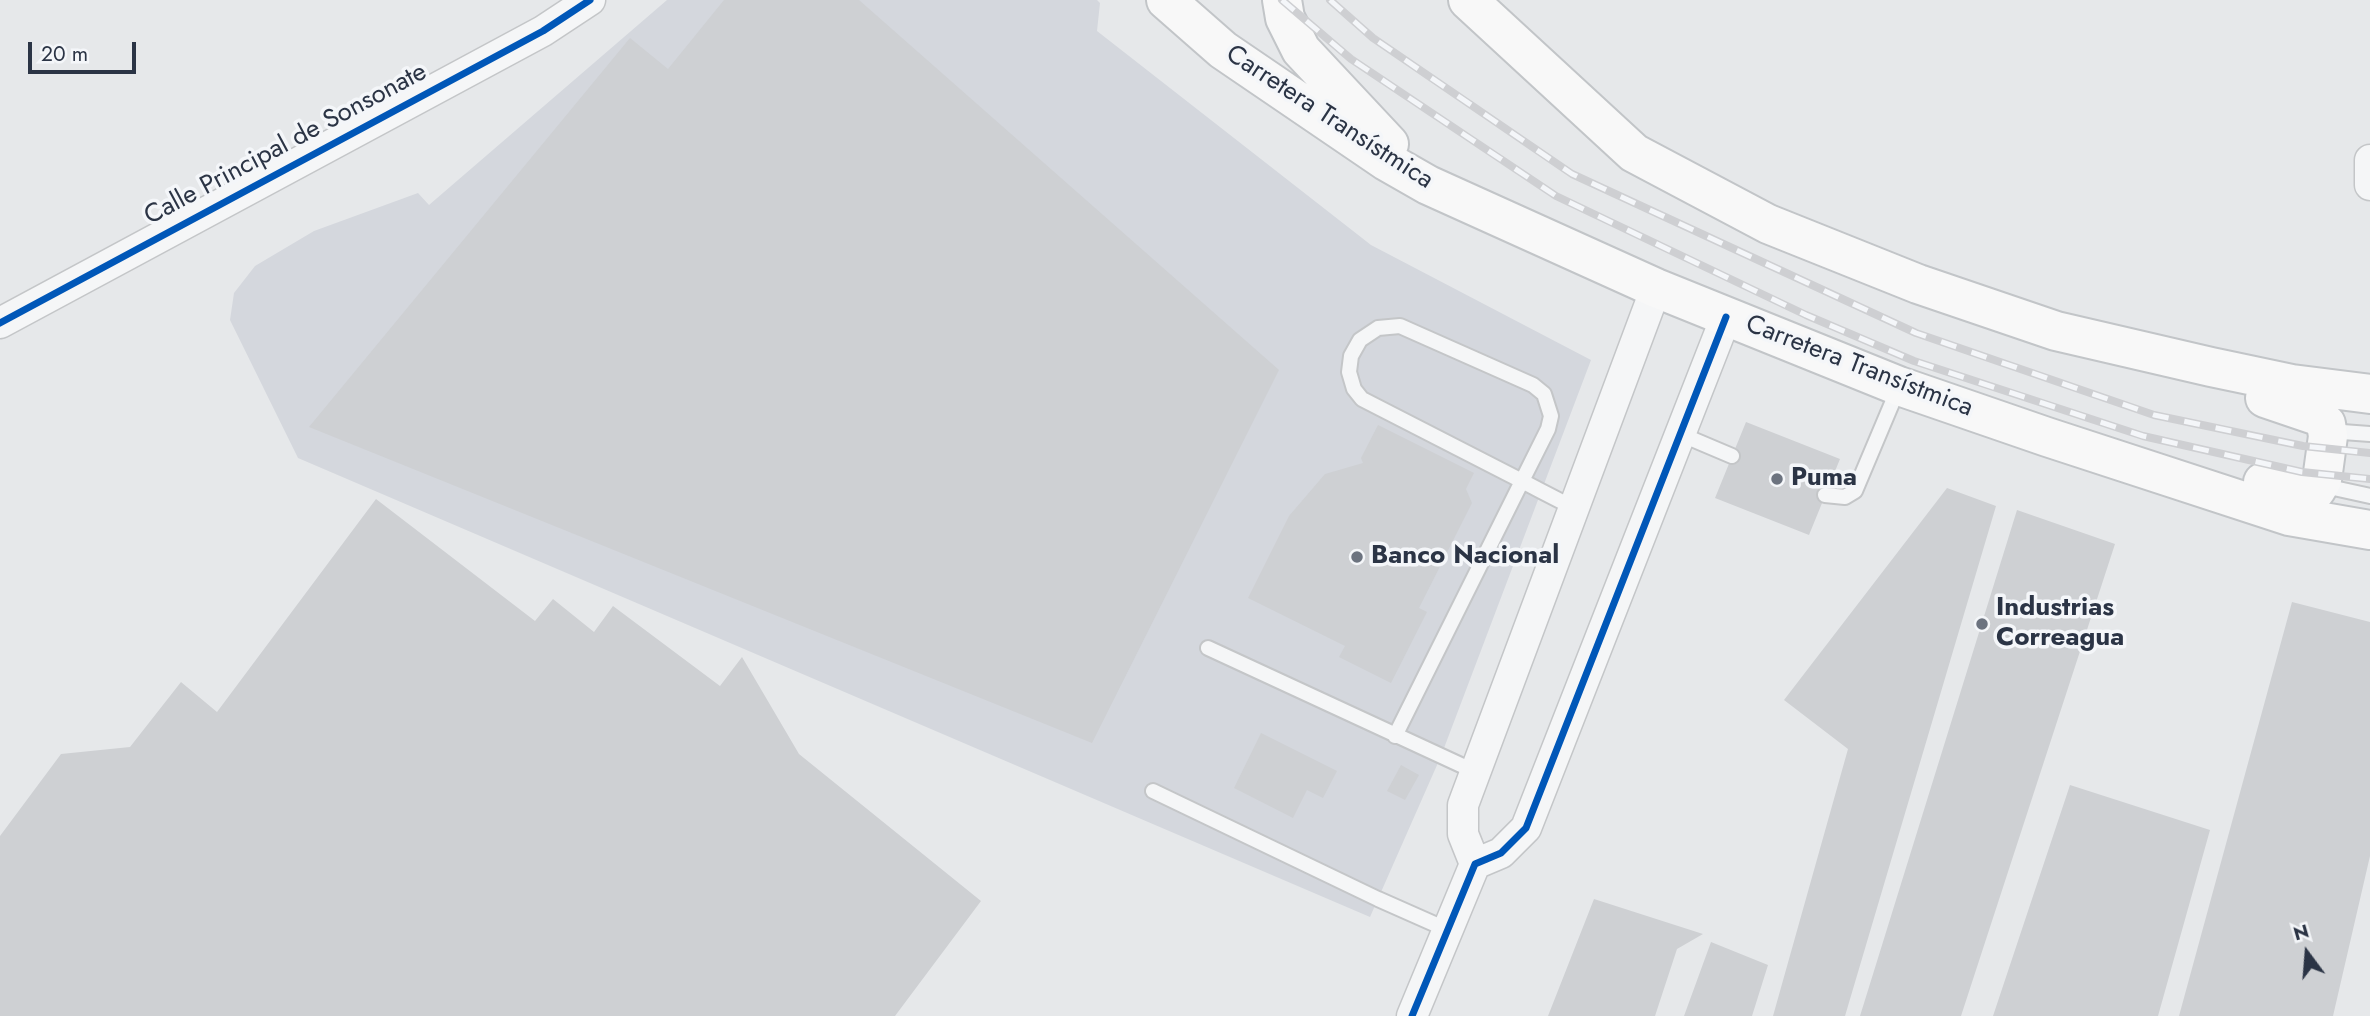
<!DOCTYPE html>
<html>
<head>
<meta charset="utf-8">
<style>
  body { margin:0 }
  #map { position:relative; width:2370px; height:1016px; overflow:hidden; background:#e6e8ea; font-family:Jost,sans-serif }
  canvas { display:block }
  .north { position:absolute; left:2272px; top:918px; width:70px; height:70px; -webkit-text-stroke:5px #f4f6f9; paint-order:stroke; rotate:344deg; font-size:19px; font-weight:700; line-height:28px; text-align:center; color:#2b3445 }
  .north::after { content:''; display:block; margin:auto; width:24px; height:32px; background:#2b3445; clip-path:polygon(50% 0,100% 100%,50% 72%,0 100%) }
  .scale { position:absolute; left:28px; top:42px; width:108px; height:32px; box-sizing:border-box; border:4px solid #2b3445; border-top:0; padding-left:9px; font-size:21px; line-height:24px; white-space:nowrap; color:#2b3445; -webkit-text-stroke:5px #f4f6f9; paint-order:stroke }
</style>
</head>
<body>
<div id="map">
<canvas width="2370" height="1016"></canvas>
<div class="north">N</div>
<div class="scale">20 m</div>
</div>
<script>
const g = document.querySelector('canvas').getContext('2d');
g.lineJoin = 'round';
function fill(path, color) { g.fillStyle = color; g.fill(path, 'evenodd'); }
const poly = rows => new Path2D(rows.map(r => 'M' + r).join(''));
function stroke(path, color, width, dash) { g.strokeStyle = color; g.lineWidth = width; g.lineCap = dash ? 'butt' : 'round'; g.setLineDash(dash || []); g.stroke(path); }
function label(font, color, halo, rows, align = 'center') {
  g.font = font + ' Jost,sans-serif'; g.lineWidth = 7; g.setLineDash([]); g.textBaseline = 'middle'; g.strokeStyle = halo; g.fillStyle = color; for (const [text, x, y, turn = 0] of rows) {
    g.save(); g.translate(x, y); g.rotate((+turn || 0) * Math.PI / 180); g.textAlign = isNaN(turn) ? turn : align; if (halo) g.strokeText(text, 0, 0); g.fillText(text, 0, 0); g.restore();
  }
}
fill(poly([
  [667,0,1097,0,1100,3,1097,31,1371,245,1591,360,1441,756,1370,917,298,458,230,320,234,293,255,266,314,231,418,193,429,205]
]), '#d4d7dd');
fill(poly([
  [724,0,859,0,1279,370,1092,743,309,427,630,38,668,69],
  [1746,422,1840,459,1809,535,1715,498],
  [1378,425,1474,473,1466,489,1472,503,1419,608,1427,612,1391,683,1339,657,1345,646,1248,598,1289,516,1325,474,1363,463,1361,458],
  [1947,488,1996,506,1845,1016,1773,1016,1848,749,1784,700],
  [376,499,535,621,553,599,594,632,613,606,720,686,742,657,799,754,981,901,895,1016,0,1016,0,836,61,754,130,747,181,682,217,712],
  [2017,510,2115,544,1961,1016,1860,1016],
  [2292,602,2370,622,2370,856,2333,1016,2179,1016],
  [1261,733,1337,771,1323,798,1307,790,1293,818,1234,788],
  [1401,765,1419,775,1405,800,1387,791],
  [2070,785,2210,830,2158,1016,1993,1016],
  [1594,899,1703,934,1677,949,1655,1016,1548,1016],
  [1711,942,1768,965,1752,1016,1684,1016]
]), '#ced0d3');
const service = poly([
  [2329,431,2370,434],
  [1680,434,1732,456],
  [2320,485,2370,496],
  [1825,495,1845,497,1855,491,1898,389],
  [1208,648,1476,772],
  [1395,736,1522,481,1548,429,1551,416,1544,394,1533,385,1400,326,1378,328,1360,340,1351,356,1349,372,1354,389,1362,399,1522,481,1541,491,1574,508],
  [1153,791,1378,899,1448,930]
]);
const minor = poly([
  [2370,160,2370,185],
  [0,323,543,31,590,0],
  [1475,864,1463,834,1463,805,1656,288],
  [1412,1016,1475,864,1501,853,1526,828,1726,317]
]);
const primary = poly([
  [1166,0,1223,50,1386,161,1428,185,1656,288,1899,386,2047,437,2289,516,2370,530],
  [1282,0,1285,18,1301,50,1389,144],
  [1468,0,1634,153,1768,224,1918,284,2056,331,2211,367,2292,384,2370,394],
  [2263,482,2298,492,2316,490,2322,480,2328,436,2326,424,2318,416,2265,398]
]);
stroke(service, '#c4c6c8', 18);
stroke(minor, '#c4c6c8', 33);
stroke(primary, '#c2c5c8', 42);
stroke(service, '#f5f6f7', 14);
stroke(minor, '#f5f6f7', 30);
stroke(primary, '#f8f8f8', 38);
const rail = poly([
  [1282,0,1351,59,1556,196,1806,315,1914,361,2143,436,2302,472,2370,479],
  [1330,0,1373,38,1572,174,1916,333,2154,415,2303,446,2370,453]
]);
stroke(rail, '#cecfd2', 8);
stroke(rail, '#f4f6f9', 5, [16]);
stroke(poly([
  [0,323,543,31,590,0],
  [1412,1016,1475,864,1501,853,1526,828,1726,317]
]), '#0057b8', 7);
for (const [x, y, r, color] of [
  [1777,479,7,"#6c737f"],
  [1357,557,7,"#6c737f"],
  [1982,624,7,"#6c737f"]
]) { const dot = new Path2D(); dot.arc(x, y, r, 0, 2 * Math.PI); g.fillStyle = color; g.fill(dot); stroke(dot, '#f4f6f9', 2.5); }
label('26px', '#2b3445', '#f4f6f9', [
  ["Carretera Transístmica",1329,118,33],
  ["Calle Principal de Sonsonate",286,145,-28],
  ["Carretera Transístmica",1859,367,21]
]);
label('bold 26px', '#2b3445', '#f4f6f9', [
  ["Puma",1791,479],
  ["Banco Nacional",1371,557],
  ["Industrias",1996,609],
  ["Correagua",1996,639]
], 'left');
</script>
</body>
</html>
